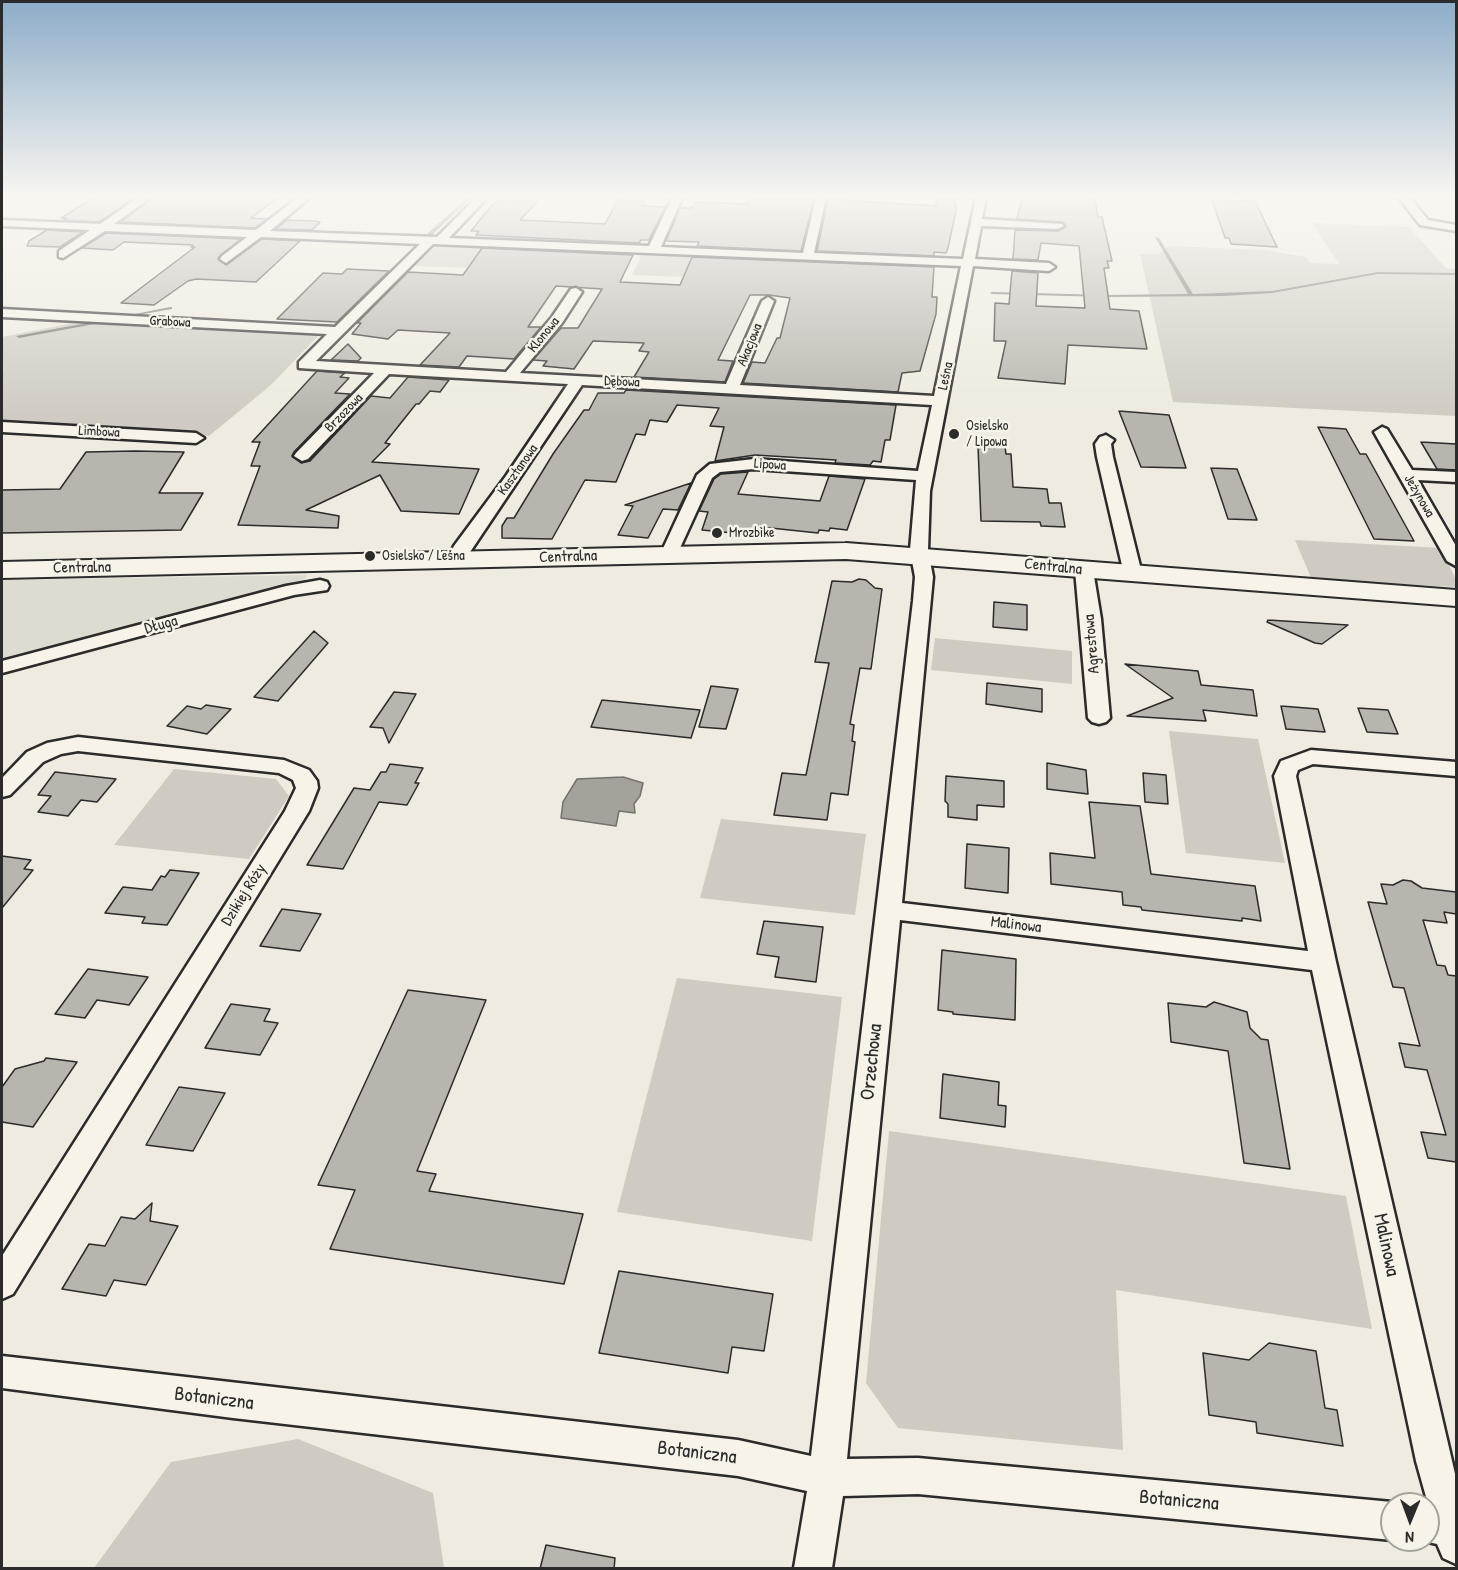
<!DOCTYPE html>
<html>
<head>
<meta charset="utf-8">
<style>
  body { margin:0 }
  #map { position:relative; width:1458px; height:1570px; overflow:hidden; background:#efebe0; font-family:"Patrick Hand",sans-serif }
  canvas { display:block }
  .frame { position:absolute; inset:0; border:3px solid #2b2b2b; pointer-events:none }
  .north { position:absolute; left:1380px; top:1492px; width:60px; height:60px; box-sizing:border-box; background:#f7f3e8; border:2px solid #a5a39c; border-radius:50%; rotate:181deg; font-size:16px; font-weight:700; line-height:24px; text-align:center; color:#2b2b2b }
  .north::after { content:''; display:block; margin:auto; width:21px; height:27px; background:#2b2b2b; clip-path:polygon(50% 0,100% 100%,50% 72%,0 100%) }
</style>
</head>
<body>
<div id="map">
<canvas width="1458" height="1570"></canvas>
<div class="frame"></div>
<div class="north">N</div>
</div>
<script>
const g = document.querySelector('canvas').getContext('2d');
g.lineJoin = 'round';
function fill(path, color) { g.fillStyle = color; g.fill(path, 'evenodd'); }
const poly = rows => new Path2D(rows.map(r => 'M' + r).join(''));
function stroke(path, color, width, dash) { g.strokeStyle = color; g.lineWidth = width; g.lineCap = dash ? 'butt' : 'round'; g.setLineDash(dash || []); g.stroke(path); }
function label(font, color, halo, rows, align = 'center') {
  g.font = font + ' "Patrick Hand",sans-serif'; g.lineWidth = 5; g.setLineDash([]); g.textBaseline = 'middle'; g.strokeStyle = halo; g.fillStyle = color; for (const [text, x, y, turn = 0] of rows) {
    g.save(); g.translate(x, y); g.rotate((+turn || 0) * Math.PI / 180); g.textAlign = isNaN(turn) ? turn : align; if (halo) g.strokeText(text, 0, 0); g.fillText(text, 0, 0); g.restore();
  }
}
fill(poly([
  [307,575,305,580,2,658,2,580]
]), '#dedbd1');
fill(poly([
  [1312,223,1409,227,1446,268,1456,269,1456,416,1173,402,1140,254,1158,254,1169,246,1265,250,1306,257,1310,263,1339,264],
  [449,244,489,246,468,268,414,266,433,248],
  [643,252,693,255,683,277,632,275],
  [88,320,321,333,271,385,209,436,2,423,2,373,4,370,2,369,2,337],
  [1295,540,1441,548,1456,580,1456,587,1312,580],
  [935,638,1072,651,1072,684,931,670],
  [1169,731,1258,739,1285,863,1186,853],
  [174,769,276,779,289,796,249,859,114,845],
  [721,819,866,834,855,915,700,898],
  [677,978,842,997,812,1241,617,1212],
  [889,1131,1346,1196,1372,1329,1116,1290,1123,1450,898,1428,866,1383],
  [298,1439,433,1493,444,1568,94,1568,171,1462]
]), '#cfcbc2');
const water = poly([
  [623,777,643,783,640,796,634,804,635,813,619,811,616,826,561,818,563,802,577,779,623,777]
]);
fill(water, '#a4a29a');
stroke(water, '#74726e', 1.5);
fill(poly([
  [467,198,471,198,432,235,428,235,428,233,467,198],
  [1155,237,1159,238,1193,294,1272,291,1378,272,1456,273,1456,275,1378,274,1272,293,1224,296,1107,297,992,294,990,293,992,292,1107,295,1188,294,1155,237],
  [170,307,172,307,172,309,132,316,130,315,170,307],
  [98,321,100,322,100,323,19,338,16,336,98,321]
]), '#74726e');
const building = poly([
  [93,198,134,198,99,222,63,220,67,218,61,218,93,198],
  [152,198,277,198,251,218,267,219,255,228,121,222,152,198],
  [750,198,814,199,801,251,697,246,699,242,666,241,680,208,692,208,695,202,747,204,750,198],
  [1022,198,1095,198,1098,217,1102,217,1112,261,1107,261,1109,268,1104,268,1110,309,1139,311,1147,349,1068,345,1065,384,998,378,1006,341,994,341,995,303,1009,304,1012,271,1038,273,1036,306,1085,308,1079,246,1041,243,1038,260,1013,259,1015,230,1058,231,1066,226,1062,222,1017,219,1022,198],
  [828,199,936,206,936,199,955,199,956,211,948,248,946,253,934,252,934,256,817,251,828,199],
  [501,200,538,201,520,220,605,224,618,200,645,201,642,206,665,207,649,240,641,240,639,243,476,235,479,231,471,231,492,205,501,200],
  [1212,200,1255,201,1277,247,1231,244,1229,238,1225,238,1212,200],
  [287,220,314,221,320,222,312,230,276,229,287,220],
  [47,230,83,232,60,247,27,246,29,241,47,230],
  [106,233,241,239,218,258,226,265,262,239,300,241,256,282,196,279,188,281,154,305,121,303,195,247,191,247,193,245,124,242,113,250,82,248,106,233],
  [482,248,633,255,620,282,680,285,692,257,934,267,932,297,937,297,936,314,920,371,902,373,898,392,743,383,752,362,765,363,777,338,780,338,790,298,769,295,750,295,718,360,733,361,725,382,634,377,649,352,639,351,644,343,593,341,574,369,543,366,547,361,533,360,561,328,578,328,602,289,556,286,528,327,541,327,514,359,467,356,459,367,420,365,450,333,398,330,388,339,352,334,361,323,357,323,408,272,463,275,482,248],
  [347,269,389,271,337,322,277,319,323,273,342,274,347,269],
  [348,344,361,358,358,361,331,360,348,344],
  [317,371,345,373,340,377,349,378,335,393,350,394,294,452,292,456,301,463,310,461,371,396,390,398,408,377,449,380,440,392,430,391,419,404,416,404,385,443,390,444,372,462,479,469,459,514,401,511,380,475,306,510,339,516,338,528,238,525,260,466,251,466,260,442,252,442,317,371],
  [626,390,896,405,890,440,885,440,881,462,873,461,870,465,835,463,836,460,755,455,715,461,724,427,710,426,719,408,677,405,667,422,650,420,645,435,636,434,616,482,585,480,552,539,502,538,502,526,507,518,514,518,553,454,584,410,589,410,598,393,624,393,626,390],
  [1119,411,1169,415,1186,468,1141,467,1119,411],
  [1318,427,1346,429,1360,454,1366,454,1414,541,1374,539,1318,427],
  [1421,442,1456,444,1456,470,1437,469,1421,442],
  [978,446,1005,447,1006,454,1011,454,1013,487,1047,489,1049,503,1061,503,1065,527,1041,526,1040,522,981,521,978,446],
  [135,451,184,452,159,493,203,493,181,530,2,533,2,490,60,489,86,452,135,451],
  [1211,468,1237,469,1257,520,1228,519,1211,468],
  [748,472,738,494,820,501,829,476,865,479,847,530,830,528,829,531,819,530,818,533,761,527,758,534,753,535,702,530,708,512,699,511,714,479,721,474,748,472],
  [691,483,678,510,663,509,648,538,618,535,633,506,625,505,691,483],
  [859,579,866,580,875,588,882,589,871,669,860,668,850,724,854,725,852,741,855,742,848,795,831,793,827,820,774,815,782,773,806,775,829,663,815,662,832,581,852,582,859,579],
  [994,602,1027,605,1027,630,993,627,994,602],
  [1268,620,1348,625,1322,644,1315,643,1267,622,1268,620],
  [314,631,328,643,278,701,254,697,314,631],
  [1125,664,1198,671,1201,685,1253,690,1257,716,1203,710,1206,721,1127,716,1173,698,1125,664],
  [987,683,1042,689,1042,712,986,704,987,683],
  [711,686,738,689,726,729,699,727,711,686],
  [394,692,416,694,389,743,383,728,370,727,394,692],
  [602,700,700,710,691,738,591,727,602,700],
  [206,705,231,709,207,734,167,726,187,706,201,709,206,705],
  [1281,706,1318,709,1325,732,1286,729,1281,706],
  [1358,708,1388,710,1398,734,1367,732,1358,708],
  [1047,763,1086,770,1088,794,1047,789,1047,763],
  [390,764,423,768,415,783,419,783,407,805,379,802,343,869,307,865,354,788,370,790,381,772,386,772,390,764],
  [55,772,116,779,97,802,81,800,68,816,38,812,51,796,38,795,55,772],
  [1143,773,1166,775,1168,804,1145,802,1143,773],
  [946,776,1004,781,1004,807,977,805,977,820,948,817,948,804,945,801,946,776],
  [1089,802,1140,806,1151,874,1255,886,1261,921,1242,918,1242,921,1142,910,1141,907,1123,905,1122,892,1051,884,1050,853,1095,858,1089,802],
  [967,844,1009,848,1008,893,965,888,967,844],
  [2,856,31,860,24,869,33,870,2,908,2,856],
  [170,870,199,873,167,925,142,923,145,917,105,913,123,887,152,890,161,876,165,877,170,870],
  [1403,880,1411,881,1422,888,1456,892,1456,914,1444,912,1447,923,1423,920,1437,965,1445,966,1448,975,1456,976,1456,1162,1428,1158,1421,1132,1446,1135,1427,1070,1405,1067,1399,1043,1420,1046,1404,988,1393,987,1368,902,1387,904,1381,884,1393,885,1403,880],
  [282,909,321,914,300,951,260,946,282,909],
  [764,921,823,927,816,982,775,977,779,957,757,954,764,921],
  [942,950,1016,959,1015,1020,953,1014,953,1012,938,1010,942,950],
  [88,969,148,977,129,1005,97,1000,85,1018,55,1014,88,969],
  [408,990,486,1000,417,1171,436,1174,429,1191,583,1214,564,1284,330,1249,355,1190,318,1185,408,990],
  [1214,1002,1247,1012,1250,1028,1261,1039,1268,1040,1290,1169,1244,1163,1228,1051,1171,1042,1168,1003,1206,1007,1214,1002],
  [231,1004,270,1009,264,1021,278,1023,260,1055,205,1048,231,1004],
  [46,1058,77,1062,33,1127,2,1122,2,1087,15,1069,44,1061,46,1058],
  [943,1074,999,1082,998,1105,1006,1106,1005,1127,940,1118,943,1074],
  [179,1087,225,1093,193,1151,146,1145,179,1087],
  [152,1203,150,1221,178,1226,146,1285,114,1280,106,1296,62,1289,89,1244,105,1246,121,1217,135,1219,152,1203],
  [619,1271,773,1294,764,1351,732,1347,728,1373,599,1353,619,1271],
  [1269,1343,1316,1351,1325,1408,1337,1410,1343,1446,1257,1433,1256,1422,1209,1415,1203,1353,1249,1360,1269,1343],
  [546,1545,615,1558,614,1569,540,1569,546,1545]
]);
fill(building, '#b8b5ae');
stroke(building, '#2b2b2b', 1.5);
const street = poly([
  [138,198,150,198,114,224,256,230,297,198,309,198,270,231,437,237,476,198,487,198,449,238,649,246,672,198,682,198,661,247,803,253,816,198,826,198,814,253,963,259,976,198,986,198,982,219,1062,224,1064,226,1058,229,981,226,975,259,1049,263,1055,267,1049,271,973,266,930,491,928,550,933,577,902,903,1308,951,1274,776,1281,761,1311,750,1456,762,1456,776,1313,764,1298,770,1296,776,1336,962,1456,1478,1456,1564,1443,1558,1437,1544,1419,1540,1428,1540,1428,1504,1416,1461,1312,970,900,920,847,1459,918,1458,1392,1502,1396,1504,1392,1504,1392,1540,918,1494,843,1496,832,1568,794,1568,807,1491,738,1476,233,1418,2,1388,2,1356,738,1440,811,1456,913,601,915,577,910,550,916,480,754,469,720,472,712,478,675,559,663,559,660,555,697,475,710,464,754,459,918,471,932,405,582,385,462,564,450,564,447,560,454,546,506,476,568,384,389,374,308,459,302,461,294,456,296,453,374,373,299,368,299,362,327,334,2,317,2,309,335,327,420,244,261,237,226,263,220,259,222,256,247,237,105,231,63,258,59,257,59,251,90,230,2,226,2,220,100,224,138,198],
  [433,244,961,266,934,396,740,385,774,301,768,297,762,301,726,384,520,373,562,323,582,292,576,288,571,289,552,317,506,372,316,361,433,244],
  [1399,198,1410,198,1428,220,1456,225,1456,231,1420,225,1399,198],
  [2,422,196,433,204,438,196,443,2,432,2,422],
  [1382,427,1387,429,1412,470,1456,472,1456,482,1418,480,1456,546,1456,566,1447,561,1374,432,1382,427],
  [1106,435,1114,440,1111,444,1113,457,1142,574,1133,580,1124,574,1097,457,1095,444,1100,437,1106,435],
  [1084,565,1093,570,1101,619,1110,718,1106,722,1099,724,1092,722,1088,718,1075,570,1084,565],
  [320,580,327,582,329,586,327,590,294,595,2,673,2,661,286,586,320,580],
  [78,737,284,760,309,770,317,781,318,788,309,811,13,1294,2,1299,2,1256,285,811,296,788,293,780,279,773,78,751,61,754,43,762,10,795,2,797,2,778,27,752,47,743,78,737]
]);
const secondary = poly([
  [846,543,1456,590,1456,606,846,559,2,578,2,562,846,543]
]);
stroke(street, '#2b2b2b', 5);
stroke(secondary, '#2b2b2b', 4);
fill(street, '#f7f3e8');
fill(secondary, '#f7f3e8');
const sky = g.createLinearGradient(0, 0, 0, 418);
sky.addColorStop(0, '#8dadc9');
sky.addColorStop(0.47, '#f8f6f1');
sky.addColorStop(1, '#f8f6f100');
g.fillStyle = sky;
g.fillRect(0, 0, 1458, 418);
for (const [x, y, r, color] of [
  [954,434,6,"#2b2b2b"],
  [717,533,6,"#2b2b2b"],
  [370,556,6,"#2b2b2b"]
]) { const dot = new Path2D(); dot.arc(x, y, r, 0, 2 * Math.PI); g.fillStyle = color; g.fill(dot); stroke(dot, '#f7f3e8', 2); }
label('14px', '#2b2b2b', '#f7f3e8', [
  ["Grabowa",170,322,3],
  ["Klonowa",544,335,-51],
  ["Akacjowa",750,345,-68],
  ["Leśna",946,376,-78],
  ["Dębowa",622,382,3],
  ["Brzozowa",344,413,-46],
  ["Limbowa",99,432,3],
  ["Lipowa",770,465,4],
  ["Kasztanowa",518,470,-55],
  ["Jeżynowa",1419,496,60]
]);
label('14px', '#2b2b2b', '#f7f3e8', [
  ["Osielsko",966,426],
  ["/ Lipowa",966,442],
  ["Mrozbike",729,533],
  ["Osielsko / Leśna",382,556]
], 'left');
label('16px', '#2b2b2b', '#f7f3e8', [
  ["Centralna",568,557,-2],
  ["Centralna",1053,567,6],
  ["Centralna",82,568,-1],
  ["Długa",161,625,-15],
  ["Agrestowa",1092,644,-95],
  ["Dzikiej Róży",244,895,-58],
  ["Malinowa",1016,925,7]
]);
label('20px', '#2b2b2b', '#f7f3e8', [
  ["Orzechowa",872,1062,-84],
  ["Malinowa",1386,1245,78],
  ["Botaniczna",214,1399,7],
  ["Botaniczna",697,1453,7],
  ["Botaniczna",1179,1501,5]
]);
</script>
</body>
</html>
